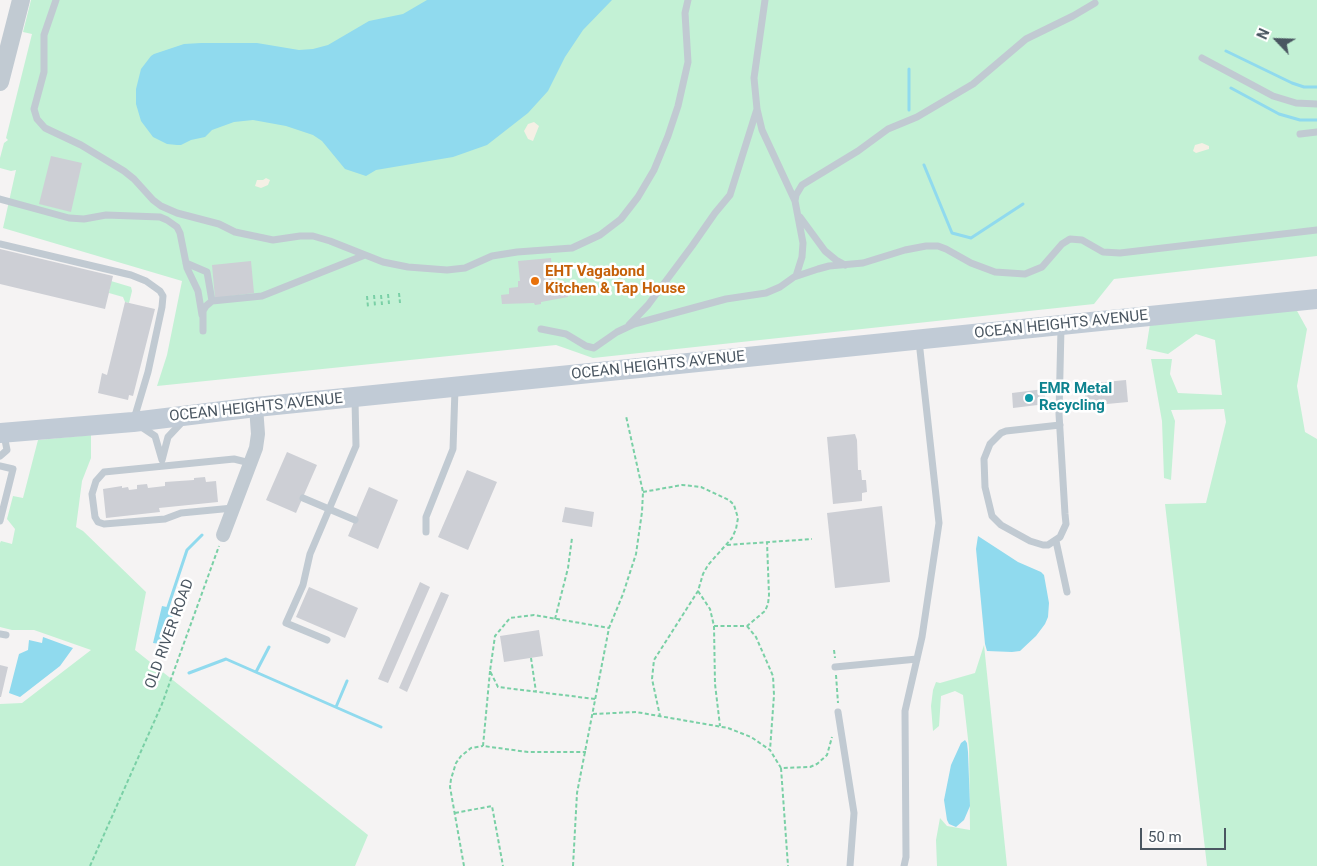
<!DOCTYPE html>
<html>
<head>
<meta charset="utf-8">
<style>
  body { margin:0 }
  #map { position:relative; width:1317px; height:866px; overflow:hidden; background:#f5f3f3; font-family:Roboto,sans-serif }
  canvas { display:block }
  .north { position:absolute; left:1252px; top:15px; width:50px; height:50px; -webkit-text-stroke:4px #fff; paint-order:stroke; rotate:294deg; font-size:14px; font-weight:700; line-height:20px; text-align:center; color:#4a5661 }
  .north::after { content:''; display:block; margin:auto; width:18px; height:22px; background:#4a5661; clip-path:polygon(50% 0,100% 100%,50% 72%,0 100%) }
  .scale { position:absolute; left:1140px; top:828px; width:86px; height:22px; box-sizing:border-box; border:2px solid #4a5661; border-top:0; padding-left:6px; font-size:15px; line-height:18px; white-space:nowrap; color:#4a5661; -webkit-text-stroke:4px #fff; paint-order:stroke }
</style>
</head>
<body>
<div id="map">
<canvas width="1317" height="866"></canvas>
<div class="north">N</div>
<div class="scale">50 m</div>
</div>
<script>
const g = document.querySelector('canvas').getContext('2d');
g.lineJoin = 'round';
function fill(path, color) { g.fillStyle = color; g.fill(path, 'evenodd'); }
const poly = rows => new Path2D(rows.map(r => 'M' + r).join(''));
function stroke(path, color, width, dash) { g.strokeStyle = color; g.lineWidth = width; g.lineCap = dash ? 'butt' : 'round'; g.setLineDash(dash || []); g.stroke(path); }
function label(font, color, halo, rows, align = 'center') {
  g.font = font + ' Roboto,sans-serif'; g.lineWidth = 5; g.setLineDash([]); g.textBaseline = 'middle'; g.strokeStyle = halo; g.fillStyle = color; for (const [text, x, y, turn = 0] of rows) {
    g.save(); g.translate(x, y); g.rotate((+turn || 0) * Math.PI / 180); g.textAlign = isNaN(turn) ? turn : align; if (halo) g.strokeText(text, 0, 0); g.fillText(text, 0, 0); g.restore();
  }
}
fill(poly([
  [31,0,1317,0,1317,256,1114,279,1094,304,593,358,556,345,157,386,167,355,182,281,3,228,16,170,11,171,0,168,0,158,4,143,8,140,6,138,32,34,23,32],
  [111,281,131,287,132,291,129,303,125,302,123,297,109,293],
  [1296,309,1307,329,1297,386,1305,432,1317,439,1317,866,1207,866,1165,504,1206,503,1226,422,1224,409,1171,410,1175,421,1171,480,1164,478,1162,421,1151,359,1172,359,1170,374,1178,393,1222,395,1215,340,1196,334,1168,354,1146,349,1150,324],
  [91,435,91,458,82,481,76,527,83,531,146,592,135,650,368,835,355,866,0,866,0,704,22,703,91,650,34,630,12,630,0,627,0,543,1,541,12,544,15,529,7,519,13,496,23,498,38,440],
  [984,645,1007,866,937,866,936,840,940,818,947,826,970,830,969,748,963,695,955,691,941,696,939,726,933,731,931,706,933,690,936,682,940,683,975,673]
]), '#c3f1d5');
fill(poly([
  [534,122,539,126,533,141,528,139,524,131,528,124],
  [1202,143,1209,146,1209,149,1196,153,1193,151,1195,145],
  [266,178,270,180,268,185,261,188,255,186,257,180,263,180]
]), '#f5f0e5');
fill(poly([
  [427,0,612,0,583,30,565,57,548,91,528,113,487,145,453,157,376,170,366,176,345,169,322,141,313,135,286,126,253,120,234,122,212,130,205,137,191,140,181,145,177,145,167,144,153,137,141,121,136,104,136,89,141,69,151,56,154,54,184,44,201,43,257,43,299,50,313,49,328,45,369,21,403,14],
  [978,536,1018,562,1041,572,1044,575,1049,603,1048,617,1045,624,1036,636,1020,651,1012,652,987,651,985,644,976,549],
  [162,606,176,609,160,644,153,643],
  [43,637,73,648,60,666,20,697,9,693,19,654,28,650,29,640,42,643],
  [965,740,967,743,968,752,970,806,964,820,956,827,949,824,947,820,944,800,951,765,961,743]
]), '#90daee');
stroke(poly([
  [1226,51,1292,83,1304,87,1317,87],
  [909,69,909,110],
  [1231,88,1279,114,1300,120,1317,120],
  [924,165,952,233,971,238,1023,204],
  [167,610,187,550,202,535],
  [256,672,269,647],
  [189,673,226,659,381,727],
  [336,707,347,681]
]), '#90daee', 3);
fill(poly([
  [51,156,82,163,71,212,39,204],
  [0,249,113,276,105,309,0,284],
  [551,258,553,283,566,282,568,297,541,302,541,304,535,305,534,303,502,304,501,295,509,294,509,288,518,287,518,281,520,281,518,261],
  [251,261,254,293,215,298,212,265],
  [125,302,155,309,133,396,129,395,128,400,98,393,102,373,107,375],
  [1126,380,1128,402,1086,406,1084,384],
  [1082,387,1083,394,1077,395,1076,388],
  [1044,389,1046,404,1013,408,1012,393],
  [855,434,857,440,858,470,861,470,862,480,866,480,867,492,862,493,862,501,833,504,827,437],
  [287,452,317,465,296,513,266,500],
  [467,470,497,482,468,550,438,537],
  [205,477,206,482,216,481,218,502,159,508,160,512,106,518,103,489,122,486,122,488,128,487,129,490,137,489,137,485,147,484,148,488,165,486,165,482,194,480,194,478],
  [369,487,398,500,378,549,348,536],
  [882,506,890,582,835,588,827,513],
  [565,507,594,512,592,527,562,522],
  [420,582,430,587,388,683,378,679],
  [309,587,358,608,345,638,296,617],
  [441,592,449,595,407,692,399,688],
  [539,630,543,656,504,662,500,636],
  [0,665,8,667,1,697,0,697]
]), '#cdcfd5');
stroke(poly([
  [399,293,400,303],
  [388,294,389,304],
  [374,295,375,306],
  [381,295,382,305],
  [367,296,368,307],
  [643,492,682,485,701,487,729,500,734,505,738,518,736,529,732,538,708,565,703,574,698,591,654,660,652,679,660,716],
  [727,545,812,539],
  [698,591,710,609,714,626,715,684,720,726],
  [555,619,568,568,572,538],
  [714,626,747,626,765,611,768,604,769,595,767,542],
  [747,626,756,637,773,676,774,695,770,750],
  [834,650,835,658],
  [531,658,536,692],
  [490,671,483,746,528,752,586,752],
  [836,675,838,703],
  [595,699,498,687,490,671,495,636,510,618,534,615,609,628],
  [593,714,636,712,728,728,751,737,770,750,781,768,810,767,817,764,827,755,832,737],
  [781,768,788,866],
  [455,813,492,806,503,866],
  [90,866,162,704,219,546],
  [464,866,450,787,451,779,456,763,461,756,471,748,483,746],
  [573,866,577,793,609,628,623,594,636,554,642,512,643,492,626,416]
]), '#7ad0a6', 2, [4, 2.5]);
stroke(poly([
  [56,0,44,35,44,72,34,109,37,119,45,128,81,145,124,171,134,179,153,200,161,206,177,213,219,224,235,232,273,240,300,236,313,236,330,241,383,262,408,267,447,270,465,268,492,256,517,252,572,248,600,235,621,219,638,197,654,170,668,136,678,106,688,62,685,13,688,0],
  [765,0,754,78,757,109,762,130,795,201],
  [1202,58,1273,96,1296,103,1317,104],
  [1300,134,1317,132],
  [0,199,69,218,84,219,106,215,160,217,167,220,177,227,180,233,187,268,198,291,202,315],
  [800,217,825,251,836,260,845,265],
  [0,244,131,275,146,281,160,291,163,296,162,307,148,372,134,419],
  [186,263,207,272,212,301],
  [796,276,802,257,803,243,795,201,796,195,802,185,858,151,888,129,917,117,973,84,1026,39,1073,16,1095,3],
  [629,325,648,305,692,246,715,213,730,195,757,109],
  [541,329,566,334,586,346,594,348,617,332,634,324,726,299,766,293,780,287,794,277,818,269,829,266,863,263,905,250,926,246,938,246,946,249,971,263,995,272,1025,274,1042,267,1062,244,1070,239,1082,240,1103,252,1120,253,1317,230],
  [203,331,203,311,206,306,212,301,262,296,365,255],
  [1060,425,1006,431,1001,433,990,444,984,459,985,487,992,516,1001,525,1030,541,1043,545,1048,545,1060,537,1066,524,1065,514,1059,414,1061,328],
  [140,426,155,436,162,460,168,437,183,421],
  [0,456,7,450,4,435],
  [0,466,13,469,0,521],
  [303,498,355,520],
  [233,508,181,513,165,519,104,524,98,522,95,517,92,494,96,481,104,472,234,459,250,463],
  [426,532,426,517,453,449,455,389],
  [1056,541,1067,592],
  [0,634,6,635],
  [327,640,286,623,303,585,310,554,356,446,355,400],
  [835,667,917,659],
  [838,712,854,813,850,866],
  [904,866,906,857,905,711,922,637,939,523,919,341]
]), '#c1cad2', 7);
stroke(poly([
  [223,535,256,448,258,434,256,407]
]), '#c1cad2', 14);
stroke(poly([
  [0,82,21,0]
]), '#c1cad2', 18);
stroke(poly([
  [0,433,133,422,256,407,1317,299]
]), '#c1cbd6', 20);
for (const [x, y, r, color] of [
  [535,281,5,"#e8710a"],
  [1029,398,5,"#0f9aa8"]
]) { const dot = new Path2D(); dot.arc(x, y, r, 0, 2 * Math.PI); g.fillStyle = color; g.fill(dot); stroke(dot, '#fff', 2); }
label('bold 15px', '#c56008', '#fff', [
  ["EHT Vagabond",545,272],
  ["Kitchen & Tap House",545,289]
], 'left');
label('15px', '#4a5661', '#fff', [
  ["OCEAN HEIGHTS AVENUE",1061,325,-6],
  ["OCEAN HEIGHTS AVENUE",658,366,-6],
  ["OCEAN HEIGHTS AVENUE",256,408,-6],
  ["OLD RIVER ROAD",170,634,-70]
]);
label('bold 15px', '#0d838f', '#fff', [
  ["EMR Metal",1039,389],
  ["Recycling",1039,406]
], 'left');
</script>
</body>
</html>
